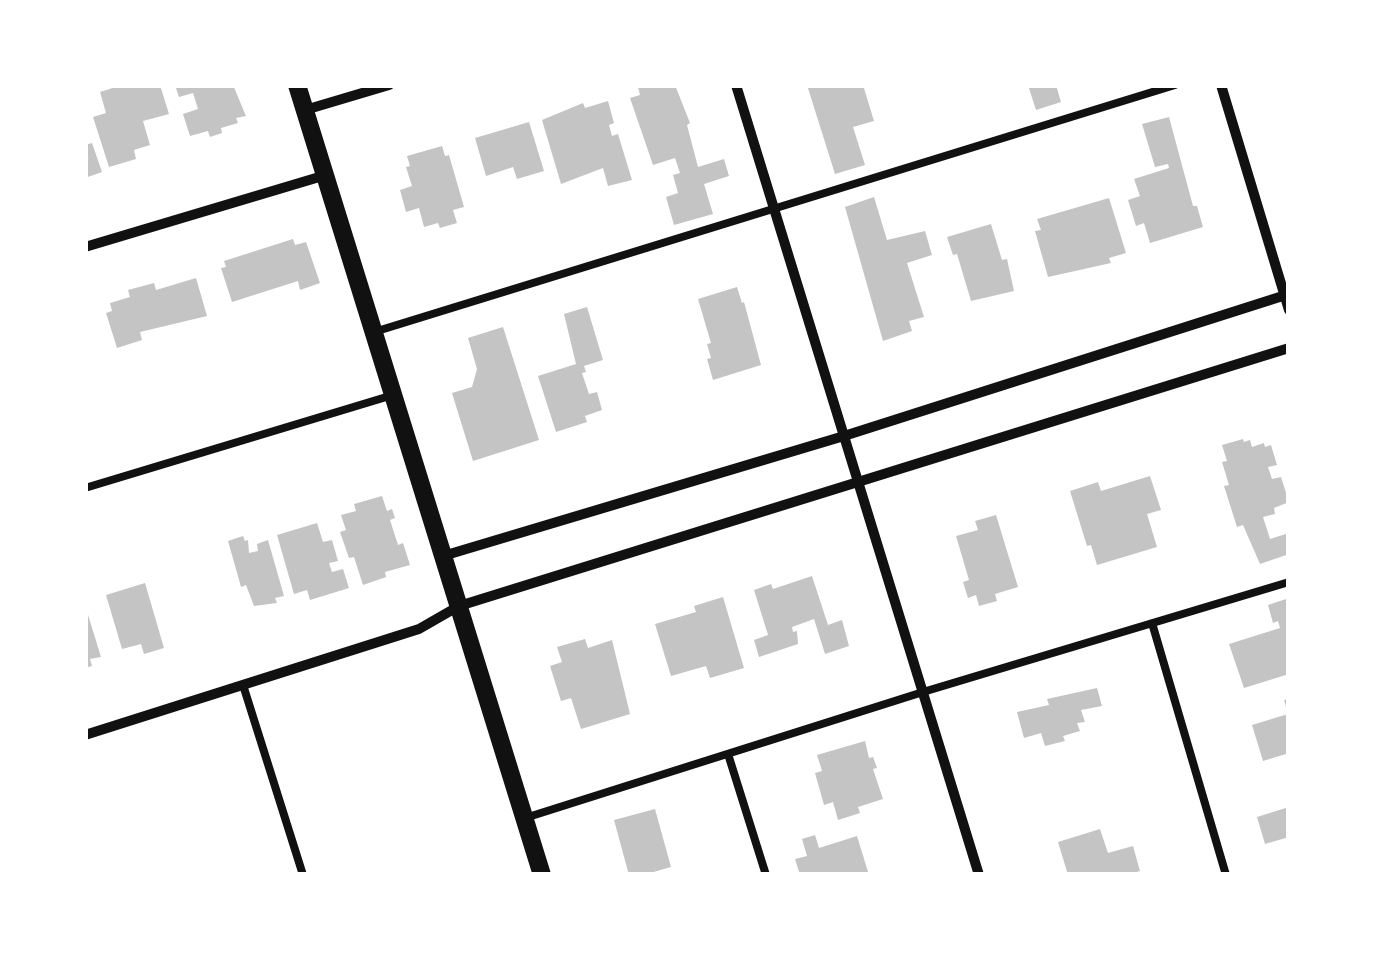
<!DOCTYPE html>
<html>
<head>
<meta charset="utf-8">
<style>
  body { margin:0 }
  #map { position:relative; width:1374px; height:960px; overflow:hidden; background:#fff; font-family:"PT Sans Narrow",sans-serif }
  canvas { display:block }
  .frame { position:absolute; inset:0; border:88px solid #fff; pointer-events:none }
</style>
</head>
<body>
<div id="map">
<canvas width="1374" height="960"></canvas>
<div class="frame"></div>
</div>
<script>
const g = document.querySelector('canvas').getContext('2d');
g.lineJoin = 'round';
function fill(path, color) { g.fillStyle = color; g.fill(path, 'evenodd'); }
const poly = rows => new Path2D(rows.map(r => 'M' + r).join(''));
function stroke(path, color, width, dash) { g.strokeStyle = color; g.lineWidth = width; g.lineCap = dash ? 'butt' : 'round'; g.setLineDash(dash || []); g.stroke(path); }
fill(poly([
  [122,85,160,85,169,114,143,121,150,145,134,150,136,159,109,167,93,117,106,113,100,92],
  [175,85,233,85,246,116,236,118,238,123,221,128,222,133,210,137,208,131,190,136,183,114,198,109,193,93,179,97],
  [644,85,675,85,690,123,687,125,698,167,724,159,729,176,704,184,713,214,674,225,666,197,678,193,673,175,680,173,675,158,653,165,630,98,640,95,638,87],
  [807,85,863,85,874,121,853,127,865,165,835,174],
  [1028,85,1056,85,1061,102,1036,110],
  [608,101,614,123,609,125,612,136,618,134,632,180,608,186,603,168,561,184,542,120,583,103,585,108],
  [1169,117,1193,206,1197,206,1203,227,1150,243,1144,223,1136,226,1128,200,1140,196,1134,179,1169,168,1168,164,1155,167,1142,124],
  [529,122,544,171,517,179,513,167,486,176,475,138],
  [92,143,102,172,85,178,85,145],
  [442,146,445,156,449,155,464,207,453,210,457,223,440,228,438,223,424,227,419,208,406,212,400,190,412,186,406,167,410,166,407,156],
  [874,197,887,240,925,231,932,255,907,263,924,317,909,321,912,331,883,341,845,207],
  [1109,198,1126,253,1109,258,1111,263,1048,277,1035,231,1041,230,1037,219],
  [991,224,1002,260,1007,259,1014,291,971,301,957,254,953,255,947,237],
  [293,239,295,245,306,242,320,283,300,290,298,281,232,302,221,268,226,267,224,261],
  [196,278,207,316,140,332,142,340,117,348,106,313,112,311,110,303,130,297,128,290,154,283,156,290],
  [737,287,742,303,744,302,761,365,713,380,707,359,711,358,707,344,711,343,698,299],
  [587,307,603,360,584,366,586,372,582,373,589,394,597,392,602,410,585,416,587,422,556,432,538,376,576,364,564,314],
  [503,327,539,440,473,461,452,393,472,387,477,369,468,338],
  [1243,439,1244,442,1250,440,1252,447,1264,443,1265,447,1271,445,1277,465,1268,467,1272,479,1281,477,1289,502,1274,508,1275,514,1263,517,1270,539,1289,533,1289,554,1260,564,1243,525,1237,527,1224,486,1229,485,1222,462,1227,461,1222,445],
  [1150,476,1161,510,1147,514,1157,547,1097,565,1091,545,1087,546,1070,491,1098,482,1101,491],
  [382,496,387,511,392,509,395,518,390,520,398,545,403,543,410,565,385,572,386,577,363,585,354,557,349,558,340,532,346,530,341,515,356,511,354,504],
  [996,515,1018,587,995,594,997,601,979,606,976,595,968,598,963,582,969,580,956,536,978,530,975,521],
  [317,523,323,542,332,540,338,561,329,563,332,572,343,569,349,588,310,600,307,590,294,594,277,535],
  [243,536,245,541,248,540,249,553,258,551,257,544,268,540,284,596,275,598,277,603,254,606,246,585,241,587,228,541],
  [812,576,828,625,842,620,849,646,825,654,814,619,792,627,793,632,797,631,798,644,759,657,754,640,768,635,754,590,771,584,773,589],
  [145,583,164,648,144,654,141,644,122,649,106,595],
  [723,597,744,668,710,678,706,666,671,676,655,624,696,612,694,606],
  [1289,598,1289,674,1244,688,1229,644,1280,628,1278,621,1273,623,1268,605],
  [85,605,101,657,90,659,92,666,85,668],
  [585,639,588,648,612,640,630,714,581,729,571,698,561,701,550,666,562,662,557,647],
  [1097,688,1102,706,1081,710,1085,722,1077,723,1080,731,1063,736,1065,741,1045,746,1041,733,1024,738,1017,712,1049,705,1047,699],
  [1289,699,1289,753,1263,761,1252,725,1288,714,1284,700],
  [865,741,869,758,873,757,877,768,873,769,883,799,858,807,860,813,838,820,833,802,824,805,815,773,822,771,817,755],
  [1289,807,1289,837,1265,844,1257,817],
  [655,809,671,867,643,875,629,875,614,820],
  [1100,829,1108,853,1133,846,1140,871,1127,875,1068,875,1058,842],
  [815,835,819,848,857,836,869,875,800,875,795,859,807,856,802,839]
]), '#c4c4c4');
stroke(poly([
  [374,332,1175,85],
  [85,488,393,395],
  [1152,623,1226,875],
  [243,685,303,875],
  [728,754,766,875],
  [525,818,923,692,1289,582]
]), '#111', 8);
stroke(poly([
  [736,85,979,875],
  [1221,85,1289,310],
  [305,110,389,85],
  [85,247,326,175],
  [443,556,844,436,1289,294],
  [85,735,419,629,459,606,1289,348]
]), '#111', 10);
stroke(poly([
  [297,85,542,875]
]), '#111', 18);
</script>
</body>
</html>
